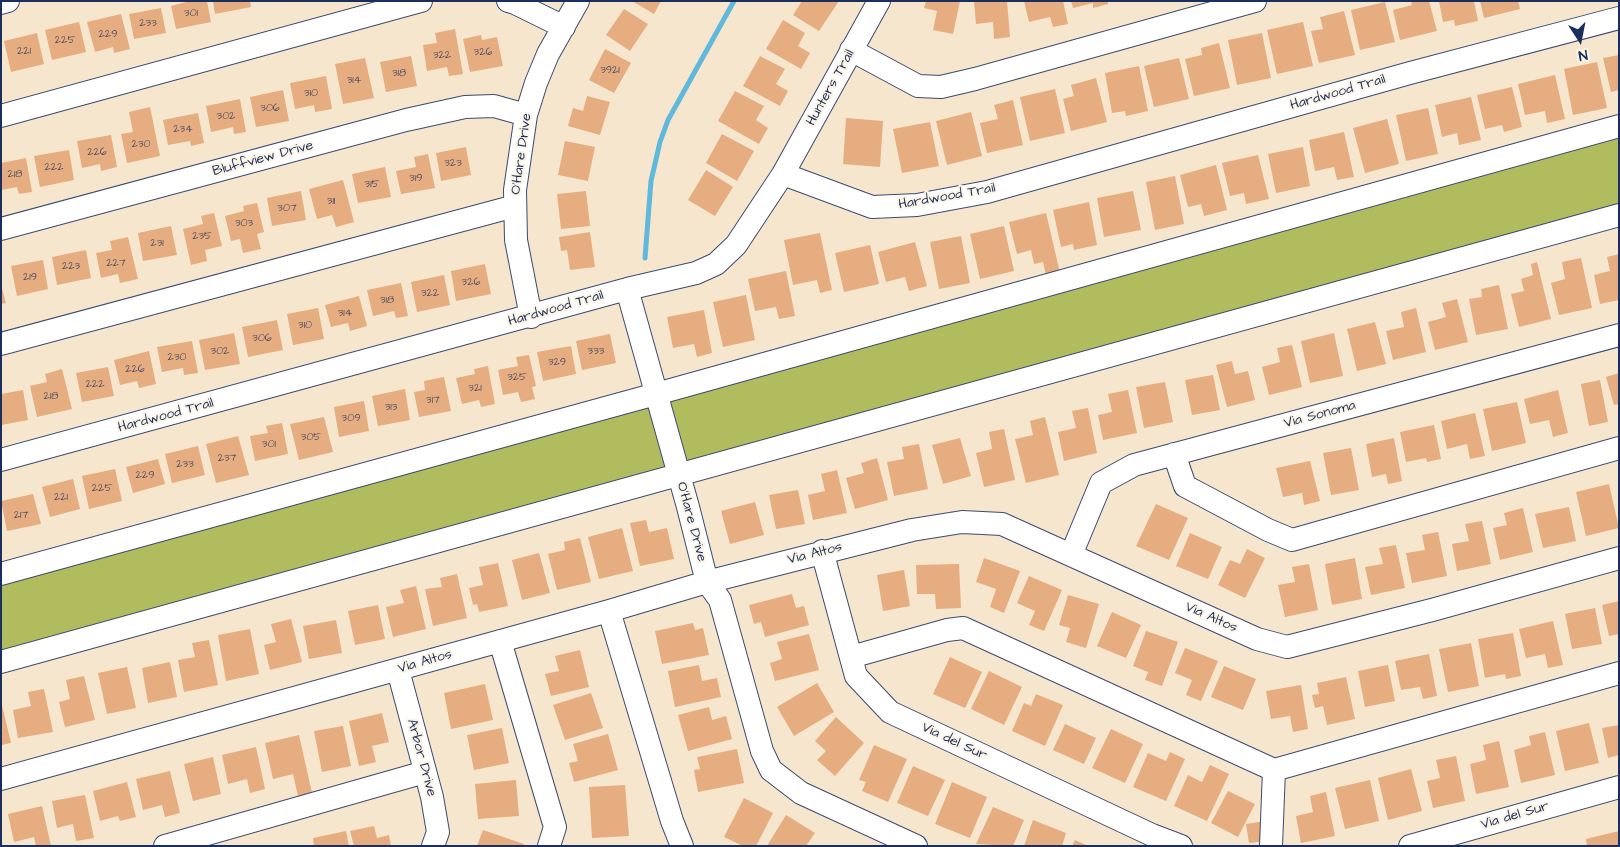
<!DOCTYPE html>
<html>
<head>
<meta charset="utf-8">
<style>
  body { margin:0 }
  #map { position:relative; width:1620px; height:847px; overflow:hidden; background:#f6e6cd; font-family:"Architects Daughter",sans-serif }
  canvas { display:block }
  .frame { position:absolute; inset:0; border:2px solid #1b2f5e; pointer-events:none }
  .north { position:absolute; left:1555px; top:15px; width:50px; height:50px; -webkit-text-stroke:4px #fcf5e5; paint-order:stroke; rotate:169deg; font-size:14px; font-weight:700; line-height:20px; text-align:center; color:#1b2f5e }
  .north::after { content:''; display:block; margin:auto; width:18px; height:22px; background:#1b2f5e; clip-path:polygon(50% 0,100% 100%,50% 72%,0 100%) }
</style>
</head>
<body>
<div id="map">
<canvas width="1620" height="847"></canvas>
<div class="frame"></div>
<div class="north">N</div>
</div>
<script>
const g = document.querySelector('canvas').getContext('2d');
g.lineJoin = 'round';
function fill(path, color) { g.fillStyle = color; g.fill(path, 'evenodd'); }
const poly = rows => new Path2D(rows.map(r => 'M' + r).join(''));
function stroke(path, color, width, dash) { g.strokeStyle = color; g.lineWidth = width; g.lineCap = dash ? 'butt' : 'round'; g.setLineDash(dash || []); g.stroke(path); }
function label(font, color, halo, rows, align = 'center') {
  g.font = font + ' "Architects Daughter",sans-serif'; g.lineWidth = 4; g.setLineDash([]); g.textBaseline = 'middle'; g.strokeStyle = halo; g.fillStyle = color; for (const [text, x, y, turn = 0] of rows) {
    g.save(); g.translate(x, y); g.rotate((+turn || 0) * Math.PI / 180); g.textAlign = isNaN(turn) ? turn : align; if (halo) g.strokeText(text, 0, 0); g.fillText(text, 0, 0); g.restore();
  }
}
fill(poly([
  [1619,136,1619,211,1,658,1,584]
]), '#b0bc5e');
stroke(poly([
  [645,258,651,181,660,142,668,120,734,1]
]), '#60b8dd', 5);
fill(poly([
  [190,1,207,1,211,22,176,29,171,6],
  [213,1,250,1,251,7,215,14],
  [632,1,661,1,654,14],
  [802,1,839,1,819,31,793,15],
  [926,1,960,1,953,34,933,30,937,11,924,8],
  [974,1,1007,1,1010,37,994,39,993,22,976,24],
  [1024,1,1063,1,1068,24,1053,27,1050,17,1029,22],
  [1071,1,1108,1,1108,4,1093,8,1093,3,1073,8],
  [1411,1,1429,1,1437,31,1400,40,1393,10,1412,5],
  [1439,1,1474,1,1478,21,1455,26,1454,20,1443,22],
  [1480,1,1518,1,1520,9,1484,18],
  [1385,2,1395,42,1360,50,1351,10],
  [161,8,166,33,134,39,129,14],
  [624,9,648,24,630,51,606,35],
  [1344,11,1355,55,1319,63,1311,31,1323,29,1320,17],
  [121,14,130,49,114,53,113,47,95,52,87,22],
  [783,20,805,33,798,46,810,53,801,69,766,49],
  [79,22,86,52,52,60,45,30],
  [1303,22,1313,66,1277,74,1267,30],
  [455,29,463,74,449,76,447,67,427,71,423,45,437,43,435,33],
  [37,33,44,64,11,72,4,41],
  [1262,33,1271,78,1237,85,1228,40],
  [481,35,482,40,497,37,503,66,470,72,463,39],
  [1219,43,1230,88,1194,96,1185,59,1202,55,1201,48],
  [605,49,631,63,614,93,589,80],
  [1619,55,1619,90,1611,92,1603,58],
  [411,56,417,86,386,92,380,62],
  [760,56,785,69,776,84,788,91,780,106,743,86],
  [365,58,374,98,343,104,335,64],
  [1179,58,1189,99,1154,107,1144,66],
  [1597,62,1607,108,1573,115,1564,69],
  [1139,66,1148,111,1126,116,1125,111,1112,113,1105,73],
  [1555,75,1565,119,1547,123,1545,111,1525,115,1518,84],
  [326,76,332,109,315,112,314,105,295,109,290,83],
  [1096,78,1107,122,1071,131,1063,99,1074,96,1071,85],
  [1512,87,1522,127,1504,132,1502,125,1485,129,1477,95],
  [1055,89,1065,133,1030,141,1020,97],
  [283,90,289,121,256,127,250,97],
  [735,91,764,106,756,120,768,128,759,144,718,121],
  [587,96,610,102,600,135,568,126,573,108,583,111],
  [1471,97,1481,140,1459,145,1457,133,1442,137,1435,105],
  [240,99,246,132,234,134,233,127,211,132,206,106],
  [1013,100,1023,145,987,153,980,123,998,119,994,105],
  [150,107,160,156,127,163,121,134,133,132,129,112],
  [1428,108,1438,154,1406,161,1396,115],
  [971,112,982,156,947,165,936,121],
  [198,113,204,143,191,146,190,141,168,145,163,120],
  [846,118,883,121,880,167,843,164],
  [1387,119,1399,164,1365,173,1353,128],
  [930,122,939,166,902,173,893,129],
  [1344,132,1354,177,1337,180,1334,167,1315,171,1309,140],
  [722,134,754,151,737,181,706,163],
  [111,135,117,167,101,171,100,164,82,168,77,141],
  [565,141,595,147,588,181,558,175],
  [466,147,471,175,441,181,436,153],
  [1303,147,1310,186,1276,193,1268,154],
  [69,150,74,180,40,187,34,156],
  [428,154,435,188,401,194,396,171,416,167,414,157],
  [1258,155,1269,199,1246,204,1244,193,1230,196,1222,163],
  [26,158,32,192,19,194,17,187,1,190,1,163],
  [1216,165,1227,210,1204,216,1201,204,1188,207,1180,175],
  [385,167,391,197,358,203,352,174],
  [706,170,733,187,715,216,688,200],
  [1175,176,1184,224,1155,230,1146,182],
  [343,180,354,222,336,227,332,215,317,219,309,189],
  [301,191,306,220,272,226,267,198],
  [586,191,590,226,561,229,557,194],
  [1133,191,1141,230,1104,237,1097,198],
  [1089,202,1097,245,1074,250,1073,244,1061,247,1053,210],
  [257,203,264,232,257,234,261,249,243,253,240,239,231,241,225,216,244,211,243,206],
  [214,213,222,246,205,250,207,261,191,265,183,229,203,224,201,216],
  [1046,213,1061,277,1047,280,1043,262,1034,264,1031,250,1017,254,1009,222],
  [171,226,177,255,143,261,138,233],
  [1004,226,1014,271,980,279,970,234],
  [590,232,595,267,570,270,567,250,561,251,559,237],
  [820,233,832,290,820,293,817,280,793,285,784,240],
  [961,236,970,283,939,289,930,242],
  [128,237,138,279,120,283,118,274,101,278,96,253,112,250,110,241],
  [915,242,927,286,909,291,905,277,886,282,878,252],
  [870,245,879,284,844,292,835,253],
  [86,250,91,278,57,285,52,257],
  [1619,254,1619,300,1600,304,1594,275,1610,271,1607,257],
  [1581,258,1592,308,1559,315,1551,283,1565,279,1562,262],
  [43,260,48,289,17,296,11,266],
  [1537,262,1551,319,1519,327,1511,294,1524,291,1521,279,1533,275,1531,264],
  [485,264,491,294,456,301,451,271],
  [786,271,795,316,779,319,776,307,755,311,748,279],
  [444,275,450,305,417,312,411,282],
  [401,283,408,316,396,318,394,311,373,316,367,290],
  [1,285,6,303,1,304],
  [1499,285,1508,329,1476,335,1469,299,1482,297,1481,289],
  [746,295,755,340,723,347,713,302],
  [359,296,367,326,350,331,348,323,331,327,325,305],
  [1457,299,1468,342,1435,350,1428,322,1446,317,1442,303],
  [318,308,324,339,293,345,287,314],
  [1416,308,1426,352,1393,360,1386,331,1404,327,1401,312],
  [704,310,712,353,697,357,694,344,673,348,667,317],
  [277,320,283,350,248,357,242,327],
  [1375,322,1386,364,1357,371,1347,329],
  [234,333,240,364,205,370,199,340],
  [1334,333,1343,376,1310,383,1301,341],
  [610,334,616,363,582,370,576,341],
  [192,341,198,373,184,375,183,368,162,372,157,347],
  [1292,345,1302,387,1269,395,1262,367,1280,362,1277,348],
  [571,346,576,374,543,381,537,352],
  [149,351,156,384,139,388,137,381,120,385,114,360],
  [529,355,536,386,532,387,535,399,521,402,518,392,503,395,498,370,518,366,516,357],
  [1232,361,1235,374,1248,371,1255,400,1227,407,1216,365],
  [488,366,495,404,481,407,479,400,462,404,456,378,475,374,474,369],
  [108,367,114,396,82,402,76,373],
  [62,369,72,409,37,417,30,386,47,382,45,374],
  [1619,373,1619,404,1614,405,1606,377],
  [1213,375,1220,410,1192,415,1185,380],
  [444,377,451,411,419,417,414,392,425,390,424,381],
  [1600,380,1608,422,1589,426,1581,384],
  [1165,382,1173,422,1144,428,1136,387],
  [405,389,410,420,378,426,372,396],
  [23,390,28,420,1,425,1,394],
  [1128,390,1137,433,1103,440,1098,415,1112,412,1108,394],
  [1558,390,1568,433,1553,437,1549,420,1530,424,1524,399],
  [364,401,369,431,339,437,334,407],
  [1517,402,1526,443,1492,451,1483,409],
  [1088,408,1097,453,1064,461,1058,432,1076,428,1072,411],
  [1475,413,1485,456,1470,459,1467,444,1447,449,1441,421],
  [324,417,333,452,299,460,290,424],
  [1045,417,1059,475,1026,483,1015,439,1033,435,1030,421],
  [282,423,288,454,255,461,250,436,268,433,266,426],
  [1434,425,1441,459,1427,462,1426,458,1406,462,1400,432],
  [1004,429,1015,480,984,487,976,453,992,449,989,432],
  [238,436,249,475,216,483,206,444],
  [960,438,971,476,943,484,932,445],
  [1394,438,1402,481,1388,484,1386,474,1372,477,1366,444],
  [919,444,928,489,894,496,887,462,904,459,902,447],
  [198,446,205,475,172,483,165,454],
  [1351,448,1359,490,1331,495,1323,453],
  [877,458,888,500,855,509,846,478,864,473,861,463],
  [158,459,165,484,133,493,126,467],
  [1310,461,1320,501,1304,505,1302,493,1283,497,1276,468],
  [115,469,122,501,89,509,82,476],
  [837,470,847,513,813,520,808,495,825,491,821,474],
  [73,479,80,509,50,517,42,487],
  [1609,484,1619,528,1586,536,1576,492],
  [798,490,805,524,776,529,769,495],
  [33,494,41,524,7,531,1,501],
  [755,502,764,535,730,544,721,511],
  [1156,504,1188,518,1169,560,1136,546],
  [1569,507,1576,541,1543,548,1535,514],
  [1523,508,1533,552,1500,560,1493,528,1507,525,1504,513],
  [646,520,649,532,667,528,674,559,640,566,630,523],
  [1482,521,1491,564,1457,571,1452,544,1469,541,1465,524],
  [622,528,633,571,599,579,588,537],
  [1438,532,1447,576,1412,583,1406,553,1425,550,1422,535],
  [1190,533,1222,547,1208,579,1176,566],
  [580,538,591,582,557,590,548,554,565,550,564,542],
  [1396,545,1405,588,1371,595,1365,567,1383,564,1379,548],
  [1247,549,1265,558,1245,598,1218,585,1230,560,1240,564],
  [539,553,550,593,522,600,512,560],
  [984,558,1020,571,1004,613,990,607,996,589,976,582],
  [1355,558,1362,599,1332,605,1325,564],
  [498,563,508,606,479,612,477,604,473,605,469,588,483,585,479,567],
  [959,564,961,608,936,609,935,594,917,594,916,565],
  [1309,564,1318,610,1285,617,1278,585,1295,582,1292,567],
  [904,570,910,606,883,611,877,575],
  [457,574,467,618,433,626,425,589,442,587,440,578],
  [1029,576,1062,590,1044,631,1029,625,1035,611,1017,603],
  [416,586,426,629,393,637,386,607,404,603,400,590],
  [792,594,796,608,804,606,809,625,765,637,761,622,754,624,749,605],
  [1068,595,1099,604,1086,648,1066,642,1070,628,1059,625],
  [1619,601,1619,634,1609,636,1602,605],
  [378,605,385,639,355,645,348,611],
  [1595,608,1602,644,1572,649,1565,614],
  [1112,612,1141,625,1126,658,1097,646],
  [291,619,302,662,270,670,264,645,276,642,271,624],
  [336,620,342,653,309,659,303,626],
  [1553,621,1563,665,1548,668,1545,654,1526,658,1519,629],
  [693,623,695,630,703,628,709,655,662,664,655,631],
  [250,629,259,674,226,681,218,635],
  [1146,631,1178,642,1162,686,1145,680,1148,672,1133,666],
  [1513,633,1521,676,1506,679,1505,674,1485,678,1478,639],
  [809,634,819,670,775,681,770,663,782,659,777,642],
  [209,640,218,685,184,692,178,660,195,657,192,643],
  [1471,643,1479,686,1448,692,1439,649],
  [1185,648,1218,661,1201,701,1186,695,1192,680,1175,673],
  [580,650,589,687,551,696,545,674,559,671,555,656],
  [1429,654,1437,696,1423,699,1420,687,1401,690,1395,661],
  [950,657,982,672,965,708,933,694],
  [170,662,177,697,148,703,142,668],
  [699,665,702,681,717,678,721,697,675,707,668,671],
  [1388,665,1395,701,1365,707,1358,671],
  [1224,666,1256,679,1243,710,1211,697],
  [127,667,136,708,107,714,98,673],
  [989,671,1022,687,1004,725,971,709],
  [84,676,95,720,65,727,59,702,70,699,66,680],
  [1346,677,1355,719,1327,725,1323,706,1315,708,1312,695,1319,694,1317,683],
  [817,683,834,712,794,736,777,707],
  [485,684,493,720,451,729,444,693],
  [1301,685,1308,729,1293,732,1290,716,1271,719,1266,691],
  [44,689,53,732,18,738,13,710,31,706,28,692],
  [591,693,603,728,565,740,553,705],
  [1036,694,1063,705,1045,746,1012,731,1024,703,1031,706],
  [1,701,11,743,1,745],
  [709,707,712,720,726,716,732,739,688,751,678,715],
  [382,713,389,742,372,746,376,762,359,766,349,721],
  [836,717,864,743,835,776,817,760,826,751,815,741],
  [1589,723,1599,763,1565,771,1556,731],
  [1065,724,1096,738,1084,764,1053,750],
  [1619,725,1619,755,1608,758,1602,728],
  [343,726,351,766,322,772,314,731],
  [502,728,509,763,474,770,467,735],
  [1111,729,1143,744,1125,783,1092,768],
  [1545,732,1555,775,1521,783,1514,750,1531,745,1529,736],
  [608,734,618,770,574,782,569,763,578,761,573,744],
  [299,735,312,793,298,796,293,774,273,779,265,743],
  [1499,741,1509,787,1476,794,1470,764,1486,760,1483,745],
  [874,745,907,759,888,802,862,791,866,782,859,780],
  [256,747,265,789,250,793,247,779,228,784,222,755],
  [737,749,744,783,698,792,694,770,700,769,697,757],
  [1170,752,1185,759,1166,801,1133,787,1148,753,1166,761],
  [1456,756,1465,801,1433,808,1427,781,1440,778,1436,760],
  [213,757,221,794,193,801,184,764],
  [1210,765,1229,774,1207,821,1174,806,1188,775,1202,782],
  [913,766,945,780,928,816,897,803],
  [1411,769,1422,811,1388,820,1378,778],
  [170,771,180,813,165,817,162,805,143,810,136,779],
  [516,780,519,816,478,819,475,784],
  [1370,780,1379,821,1345,829,1335,788],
  [127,782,136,817,120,821,118,816,100,821,93,791],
  [952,782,987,797,970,838,935,824],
  [625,785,629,836,592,838,589,787],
  [1228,791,1255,804,1238,837,1211,823],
  [1326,792,1335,836,1301,843,1296,816,1313,812,1310,796],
  [85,795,94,838,76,841,73,824,57,828,52,801],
  [744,798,773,813,756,846,743,846,724,837],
  [42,806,51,846,36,846,34,837,14,842,8,814],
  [993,807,1024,820,1013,846,976,844],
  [786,815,815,833,806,846,767,846],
  [1033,820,1066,833,1062,846,1024,846],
  [1265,821,1268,841,1249,843,1246,824],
  [374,826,377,838,389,835,391,846,354,846,350,831],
  [483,830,524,844,523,846,477,846],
  [346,831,349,846,314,846,313,838],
  [1619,831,1619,846,1587,846,1586,839],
  [1075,840,1088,846,1072,846]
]), '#e6ad80');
const minor = poly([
  [508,1,515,3,564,27],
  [1,3,8,1],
  [851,50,918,86,941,87,975,79,1255,1],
  [1,116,421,1],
  [783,174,872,207,917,205,987,192,1410,73,1619,18],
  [1,229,406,120,465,107,494,106,526,115],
  [627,289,688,507,707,582,720,600,762,751,771,770,801,793,916,846],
  [531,317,516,240,515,190,526,115,536,83,548,54,578,1],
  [1,344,515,206],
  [1174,454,1185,486,1268,530,1292,540,1619,448],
  [1,460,627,289,696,273,716,264,736,245,783,174,879,1],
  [822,551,856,676,890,712,1152,835,1181,846],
  [1071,555,1101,483,1134,465,1619,335],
  [1,574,656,394,1619,126],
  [609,611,672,821,682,846],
  [500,641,555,827,549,846],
  [851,657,947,630,963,628,1274,770,1619,673],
  [1,662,1619,215],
  [398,670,432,797,438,832,433,846],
  [1,779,609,611,707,582,912,530,962,522,1002,524,1257,639,1287,647,1432,610,1619,558],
  [165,846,425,772],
  [1271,846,1274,770],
  [1410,846,1619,787]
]);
stroke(minor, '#3c4a6f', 24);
stroke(minor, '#fff', 22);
label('11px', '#4e4e66', null, [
  ["301",191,14],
  ["233",148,24],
  ["229",108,35],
  ["225",65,41],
  ["221",24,52],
  ["326",483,53],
  ["322",442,56],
  ["3921",610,71],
  ["318",399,74],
  ["314",354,81],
  ["310",311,94],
  ["306",270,109],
  ["302",226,117],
  ["234",183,130],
  ["230",141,145],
  ["226",97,153],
  ["323",453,164],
  ["222",54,168],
  ["218",15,175],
  ["319",416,179],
  ["315",372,185],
  ["311",331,202],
  ["307",287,209],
  ["303",244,224],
  ["235",202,237],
  ["231",157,244],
  ["227",116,264],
  ["223",71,267],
  ["219",30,278],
  ["326",471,283],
  ["322",430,294],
  ["318",387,301],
  ["314",345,314],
  ["310",305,326],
  ["306",262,339],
  ["302",220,352],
  ["333",596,352],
  ["230",177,358],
  ["329",557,363],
  ["226",135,370],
  ["325",517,378],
  ["222",95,385],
  ["321",475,389],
  ["218",51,397],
  ["317",433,401],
  ["313",391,408],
  ["309",351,419],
  ["305",311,438],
  ["301",269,445],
  ["237",227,459],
  ["233",185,465],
  ["229",145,476],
  ["225",102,489],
  ["221",61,498],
  ["217",21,516]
]);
label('14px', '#1b2f5e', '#fcf5e5', [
  ["Hunters Trail",831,88,-61],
  ["Hardwood Trail",1338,93,-16],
  ["O'Hare Drive",522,154,-82],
  ["Bluffview Drive",263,159,-15],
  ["Hardwood Trail",947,197,-10],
  ["Hardwood Trail",556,309,-16],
  ["Via Sonoma",1320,415,-15],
  ["Hardwood Trail",166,416,-15],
  ["O'Hare Drive",691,522,75],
  ["Via Altos",815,554,-14],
  ["Via Altos",1211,618,24],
  ["Via Altos",425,662,-16],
  ["Via del Sur",954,742,25],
  ["Arbor Drive",421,758,75],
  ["Via del Sur",1515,816,-16]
]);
</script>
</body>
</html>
